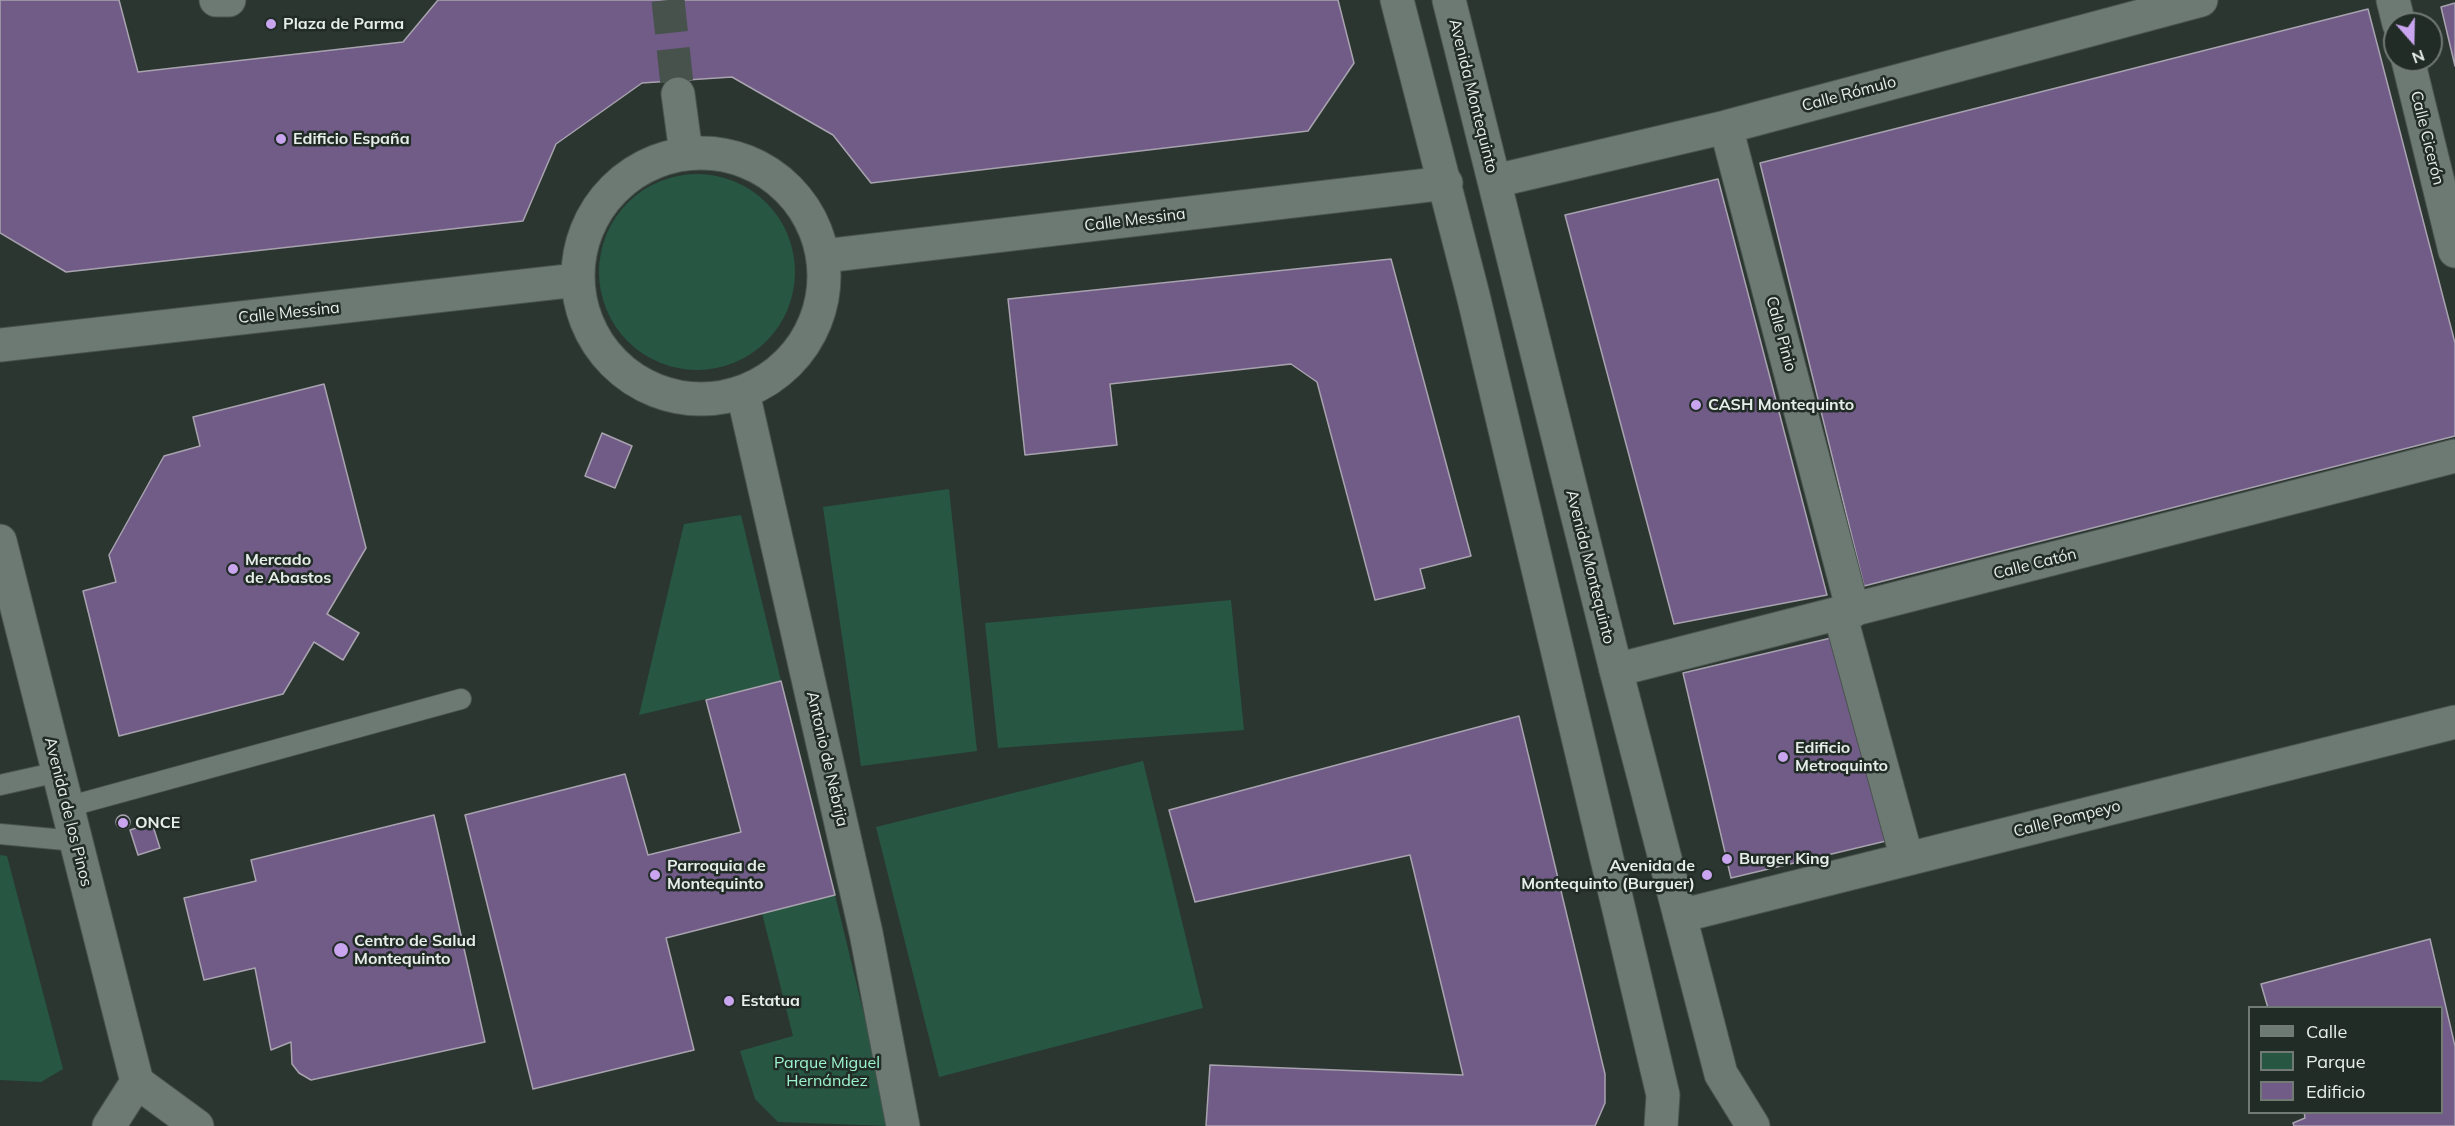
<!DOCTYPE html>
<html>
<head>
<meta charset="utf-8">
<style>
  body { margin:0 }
  #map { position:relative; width:2455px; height:1126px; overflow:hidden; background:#2b3631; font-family:Mulish,sans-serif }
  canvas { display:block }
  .legend { position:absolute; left:2248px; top:1006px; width:195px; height:108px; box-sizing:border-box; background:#222c27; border:2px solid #717a75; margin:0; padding:8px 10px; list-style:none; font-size:18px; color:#e7eeea }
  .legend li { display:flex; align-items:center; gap:12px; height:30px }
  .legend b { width:30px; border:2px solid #717a75 }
  .north { position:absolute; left:2383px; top:12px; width:60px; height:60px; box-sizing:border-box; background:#222c27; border:2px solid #717a75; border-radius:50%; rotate:160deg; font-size:16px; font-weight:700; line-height:24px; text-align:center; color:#e7eeea }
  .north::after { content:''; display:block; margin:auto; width:21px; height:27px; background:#c8a5ee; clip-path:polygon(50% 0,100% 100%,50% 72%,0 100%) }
</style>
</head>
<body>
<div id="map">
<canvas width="2455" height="1126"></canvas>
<ul class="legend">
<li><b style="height:8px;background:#6d7a73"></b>Calle</li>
<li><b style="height:16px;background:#275743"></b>Parque</li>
<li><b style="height:16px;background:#715c88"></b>Edificio</li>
</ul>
<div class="north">N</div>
</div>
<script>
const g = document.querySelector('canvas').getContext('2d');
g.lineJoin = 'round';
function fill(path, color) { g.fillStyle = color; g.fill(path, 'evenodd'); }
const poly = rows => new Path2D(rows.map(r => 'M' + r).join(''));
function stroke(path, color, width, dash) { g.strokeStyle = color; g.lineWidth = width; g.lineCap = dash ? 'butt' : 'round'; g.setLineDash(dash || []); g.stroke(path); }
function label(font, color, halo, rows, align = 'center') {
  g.font = font + ' Mulish,sans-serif'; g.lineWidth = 5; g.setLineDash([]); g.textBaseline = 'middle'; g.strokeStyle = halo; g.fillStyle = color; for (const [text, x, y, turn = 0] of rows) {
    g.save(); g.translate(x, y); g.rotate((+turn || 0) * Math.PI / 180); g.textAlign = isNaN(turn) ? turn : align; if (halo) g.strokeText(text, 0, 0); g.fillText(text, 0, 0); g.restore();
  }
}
fill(poly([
  '599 272a98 98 0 1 1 196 0a98 98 0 1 1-196 0Z',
  [949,489,977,751,861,766,823,507],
  [741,515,781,681,639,715,684,524],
  [1231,600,1244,730,998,748,985,623],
  [1143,761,1203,1008,939,1077,876,827],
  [0,855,7,856,63,1069,41,1082,0,1080],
  [835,895,891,1126,778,1122,755,1099,740,1051,793,1036,762,913]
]), '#275743');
const building = poly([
  [0,0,119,0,138,72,403,42,438,0,1338,0,1354,63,1308,131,871,183,833,135,732,77,642,83,556,144,523,221,66,272,0,233,0,0],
  [2455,3,2455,66,2441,7,2455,3],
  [2368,9,2455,343,2455,436,1864,586,1760,163,2368,9],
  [1718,179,1827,595,1674,624,1565,215,1718,179],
  [1391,259,1471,556,1420,569,1425,588,1375,600,1317,382,1291,364,1110,384,1117,445,1025,455,1008,299,1391,259],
  [324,384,366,548,327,614,359,633,343,660,314,642,283,694,119,736,83,591,116,582,109,555,164,456,200,446,193,417,324,384],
  [602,433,632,446,615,488,585,476,602,433],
  [1831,638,1886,841,1731,878,1683,673,1831,638],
  [781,681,835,895,666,938,694,1050,533,1089,465,815,625,774,648,855,741,832,706,700,781,681],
  [1519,716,1605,1074,1605,1103,1595,1126,1206,1126,1210,1065,1463,1075,1410,855,1195,902,1169,810,1519,716],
  '116 822a7 7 0 1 1 14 0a7 7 0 1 1-14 0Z',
  [434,815,485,1042,311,1080,299,1073,292,1064,291,1042,271,1050,255,968,204,980,184,898,256,881,251,860,434,815],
  [152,823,160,848,138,855,130,830,152,823],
  [2430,939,2455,1046,2455,1126,2294,1126,2293,1123,2305,1118,2304,1112,2442,1112,2442,1008,2268,1008,2261,984,2430,939]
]);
fill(building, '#715c88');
stroke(building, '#a8a3af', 1.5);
stroke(poly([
  [668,0,678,94]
]), '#47524d', 33, [33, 16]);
const lane = poly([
  [0,785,58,772],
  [67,807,461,699],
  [0,834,76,841]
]);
const street = poly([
  [216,0,229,0],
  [2393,0,2399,24],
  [2408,60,2455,251],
  [678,94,686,153],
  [1726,127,1853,611],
  '578 276a123 123 0 1 1 246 0a123 123 0 1 1-246 0Z',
  [1495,181,1726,127,2201,0],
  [824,256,1446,183],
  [0,345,577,280],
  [743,393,866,933,903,1126],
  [0,541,137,1082],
  [1840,614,1907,859],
  [1616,670,2455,456],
  [1680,916,2455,722],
  [137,1082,197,1126],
  [109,1126,137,1082]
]);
const secondary = poly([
  [1397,0,1473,295,1663,1095,1661,1126],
  [1449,0,1616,670,1721,1074,1753,1126]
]);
stroke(lane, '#4a544f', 22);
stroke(street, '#4a544f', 35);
stroke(secondary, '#4a544f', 35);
stroke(lane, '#6d7a73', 20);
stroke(street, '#6d7a73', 33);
stroke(secondary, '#6d7a73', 33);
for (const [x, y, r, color] of [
  [271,24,6,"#c8a5ee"],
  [281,139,6,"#c8a5ee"],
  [1696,405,6,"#c8a5ee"],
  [233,569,6,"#c8a5ee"],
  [1783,757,6,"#c8a5ee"],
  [123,823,6,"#c8a5ee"],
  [1727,859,6,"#c8a5ee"],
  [655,875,6,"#c8a5ee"],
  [1707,875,6,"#c8a5ee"],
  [341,950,8,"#c8a5ee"],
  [729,1001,6,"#c8a5ee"]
]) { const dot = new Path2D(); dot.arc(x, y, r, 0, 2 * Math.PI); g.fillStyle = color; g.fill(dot); stroke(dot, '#222c27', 2); }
label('bold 16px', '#e7eeea', '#222c27', [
  ["Plaza de Parma",283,24],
  ["Edificio España",293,139],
  ["CASH Montequinto",1708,405],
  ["Mercado",245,560],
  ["de Abastos",245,578],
  ["Edificio",1795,748],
  ["Metroquinto",1795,766],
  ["ONCE",135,823],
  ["Burger King",1739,859],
  ["Parroquia de",667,866],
  ["Montequinto",667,884],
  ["Avenida de",1695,866,"right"],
  ["Montequinto (Burguer)",1695,884,"right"],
  ["Centro de Salud",354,941],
  ["Montequinto",354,959],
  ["Estatua",741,1001]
], 'left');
label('16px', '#e7eeea', '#222c27', [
  ["Calle Rómulo",1849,94,-15],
  ["Avenida Montequinto",1473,96,76],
  ["Calle Cicerón",2427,138,76],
  ["Calle Messina",1135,220,-7],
  ["Calle Messina",289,313,-6],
  ["Calle Pinio",1781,334,75],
  ["Calle Catón",2035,564,-14],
  ["Avenida Montequinto",1590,567,76],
  ["Antonio de Nebrija",827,759,77],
  ["Avenida de los Pinos",68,812,76],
  ["Calle Pompeyo",2067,819,-14]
]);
label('16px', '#9df5cd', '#222c27', [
  ["Parque Miguel",827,1063],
  ["Hernández",827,1081]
]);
</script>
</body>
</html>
